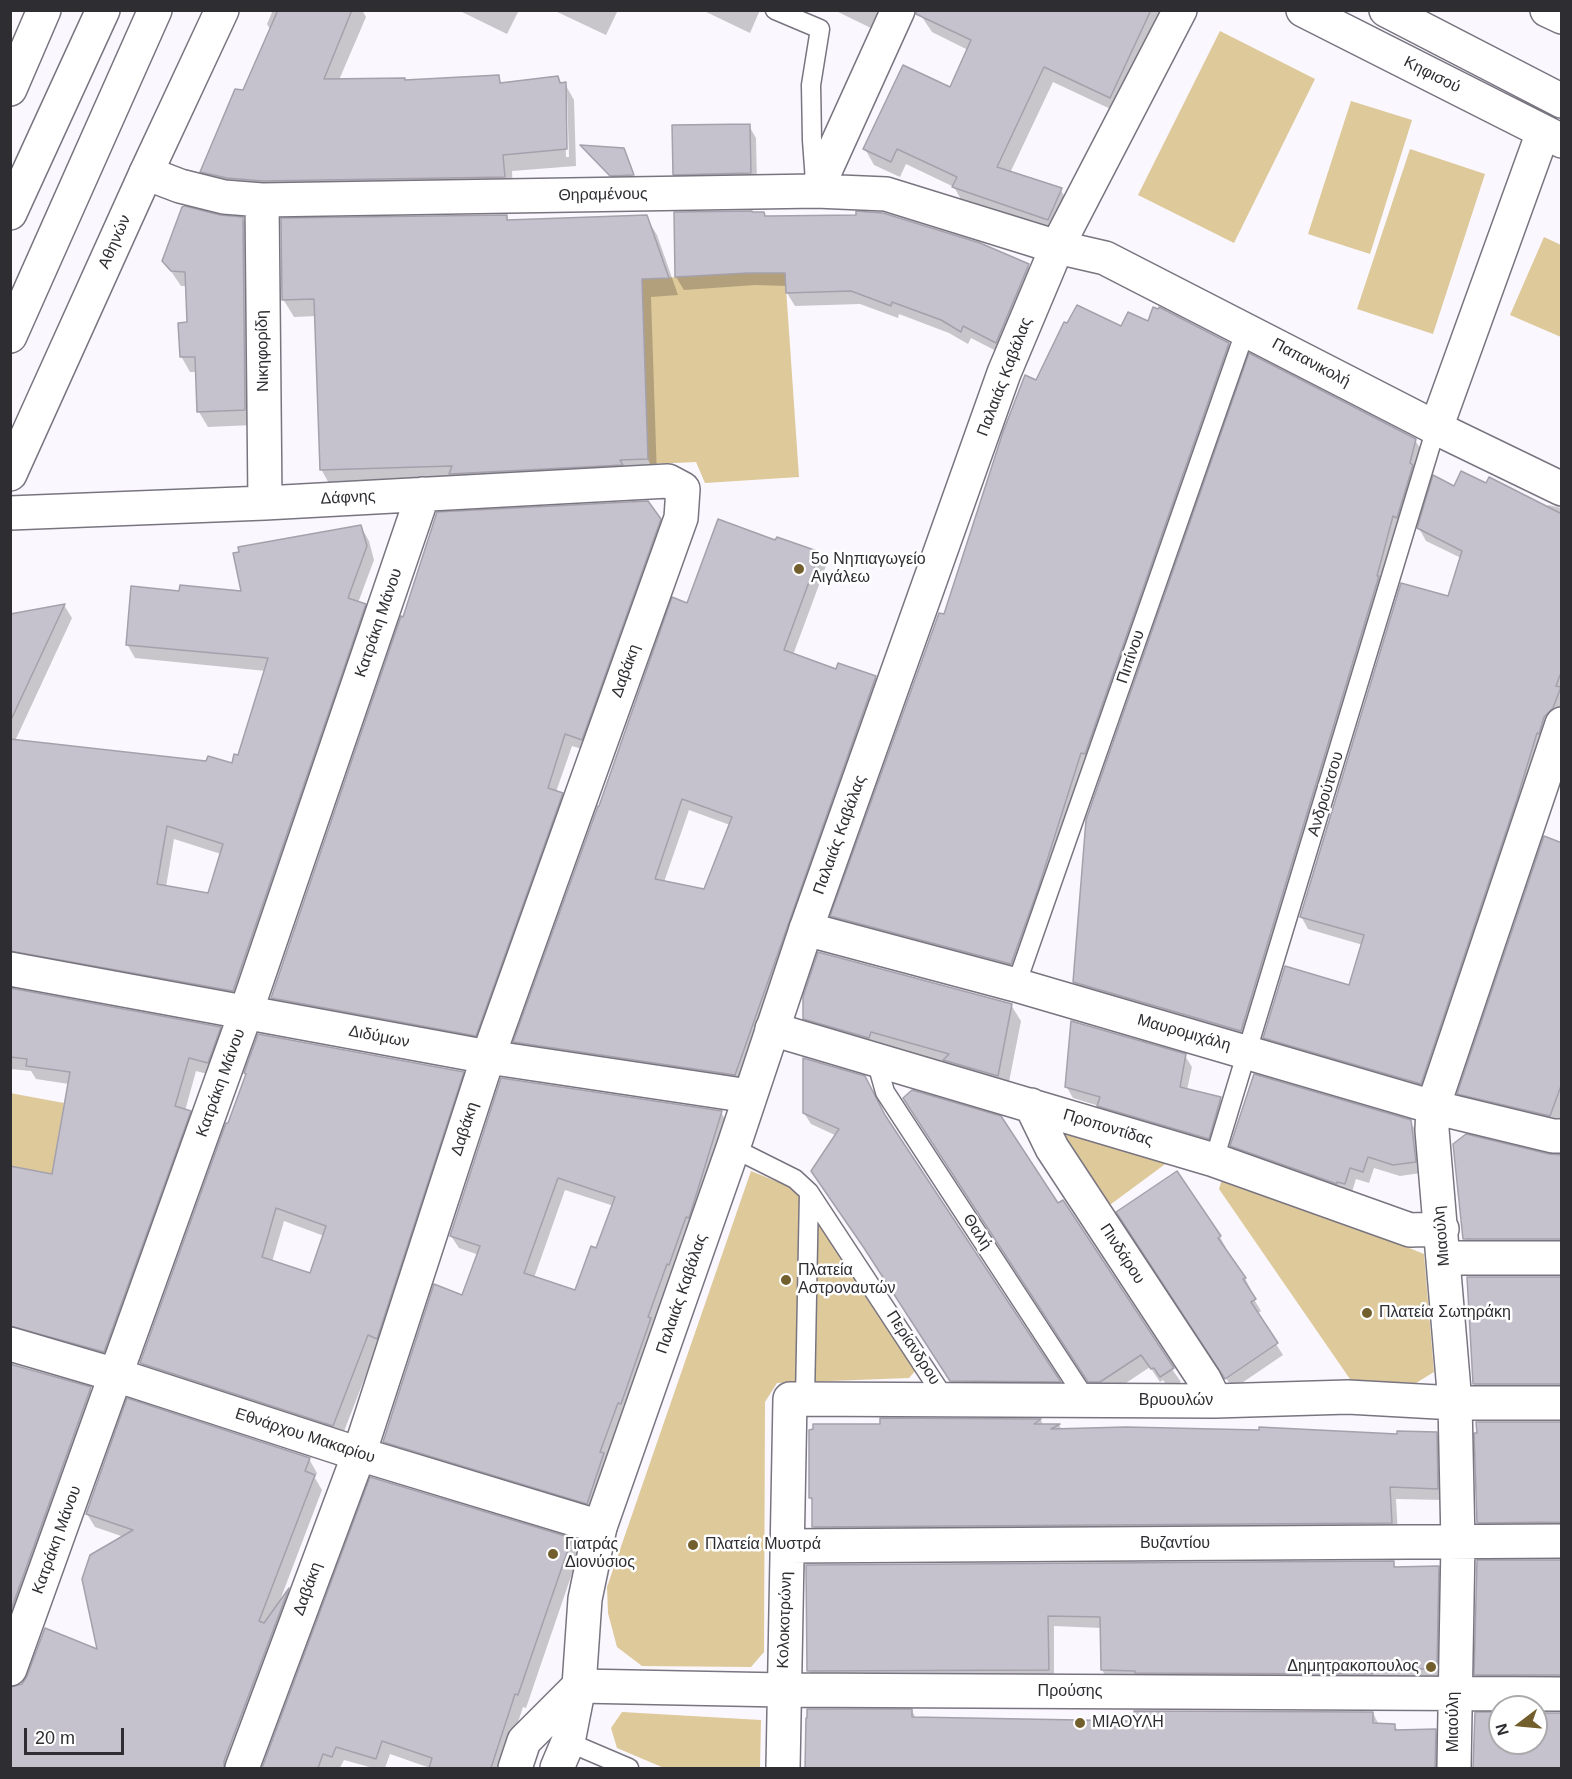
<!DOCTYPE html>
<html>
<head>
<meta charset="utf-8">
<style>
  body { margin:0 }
  #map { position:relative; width:1572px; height:1779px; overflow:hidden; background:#faf7fe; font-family:Helvetica,sans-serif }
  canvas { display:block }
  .frame { position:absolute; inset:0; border:12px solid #2e2d31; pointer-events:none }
  .north { position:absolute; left:1488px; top:1695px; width:60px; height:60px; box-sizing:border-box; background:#fff; border:2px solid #ababad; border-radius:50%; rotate:254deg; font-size:16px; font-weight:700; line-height:24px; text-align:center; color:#2e2d31 }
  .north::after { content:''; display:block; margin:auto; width:21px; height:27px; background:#735e2d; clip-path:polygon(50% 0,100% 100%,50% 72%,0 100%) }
  .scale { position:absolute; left:24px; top:1728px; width:100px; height:27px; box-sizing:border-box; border:3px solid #2e2d31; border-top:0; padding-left:8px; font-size:18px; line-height:21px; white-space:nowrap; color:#2e2d31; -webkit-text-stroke:4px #fff; paint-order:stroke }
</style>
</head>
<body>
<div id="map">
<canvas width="1572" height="1779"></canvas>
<div class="frame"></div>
<div class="north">N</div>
<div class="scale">20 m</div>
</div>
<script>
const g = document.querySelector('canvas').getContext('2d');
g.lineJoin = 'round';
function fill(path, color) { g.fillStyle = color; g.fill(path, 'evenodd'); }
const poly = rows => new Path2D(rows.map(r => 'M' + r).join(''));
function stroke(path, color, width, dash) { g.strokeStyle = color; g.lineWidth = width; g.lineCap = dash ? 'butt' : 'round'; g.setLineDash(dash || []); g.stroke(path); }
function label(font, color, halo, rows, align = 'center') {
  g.font = font + ' Helvetica,sans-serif'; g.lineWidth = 5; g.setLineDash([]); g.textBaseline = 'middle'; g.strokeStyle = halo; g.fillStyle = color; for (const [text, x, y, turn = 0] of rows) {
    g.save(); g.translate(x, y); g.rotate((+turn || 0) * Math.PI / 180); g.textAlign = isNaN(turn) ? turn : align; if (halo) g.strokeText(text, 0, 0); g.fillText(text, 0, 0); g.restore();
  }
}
fill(poly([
  [1220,31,1315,79,1234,243,1138,195],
  [1351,101,1412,120,1370,254,1308,234],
  [1410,149,1485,174,1433,334,1357,309],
  [1544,237,1561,245,1561,337,1510,315],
  [748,273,785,273,799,477,705,483,696,462,650,464,648,459,642,279],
  [10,1093,64,1103,52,1174,11,1166],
  [1053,1131,1168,1162,1103,1210],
  [751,1171,800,1191,916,1370,909,1378,777,1383,765,1402,764,1652,751,1667,642,1666,617,1647,608,1613,607,1587],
  [1224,1173,1424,1254,1434,1372,1416,1383,1352,1382,1219,1189],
  [622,1712,761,1720,760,1768,664,1768,617,1748,611,1728]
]), '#dec99a');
fill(poly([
  [273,10,362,10,366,17,339,80,405,81,498,77,503,85,558,77,562,84,565,84,574,100,576,166,512,171,513,193,211,188,201,171,244,91,271,31,267,24],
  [564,92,567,92,569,157,566,157],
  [458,10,519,10,507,34],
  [553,10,618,10,606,35],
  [702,10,760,10,750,33],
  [834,10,886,10,877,31],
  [925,10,1167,10,1119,113,1053,82,1010,173,1060,189,1070,205,1057,235,963,203,954,187,906,164,900,177,874,165,865,149,951,89,968,50,932,32,922,17],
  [749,126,756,138,757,185,681,186,674,174],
  [585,150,627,155,635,180,615,181],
  [675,214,766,217,1028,266,1036,279,1004,355,971,338,968,344,949,333,899,314,898,318,860,304,795,306,787,293,787,286,756,285,684,290,676,277],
  [506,216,509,221,646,217,657,235,678,295,651,297,657,477,331,487,321,469,316,316,294,317,283,299],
  [219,217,243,219,251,234,253,425,208,427,199,412,197,372,190,372,181,356,188,323,187,286,181,286,164,261],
  [1148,323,1228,344,1236,358,1019,977,840,930,832,916,1037,382,1122,328],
  [1415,440,1423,453,1248,1043,1082,995,1074,982],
  [1455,488,1547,508,1548,505,1562,508,1562,720,1428,1096,1272,1050,1264,1038,1350,987,1363,945,1308,929,1301,916,1449,598,1461,558,1426,541,1419,528],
  [660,520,667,532,588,751,572,746,556,792,562,794,568,806,482,1047,279,1010,272,998],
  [361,527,369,541,374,560,358,603,365,605,373,619,241,1004,10,965,10,615,64,605,72,618,15,741,233,765,239,757,266,671,135,658,127,644,181,592,243,593],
  [174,839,221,854,209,894,166,887],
  [776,542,819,554,826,566,793,655,837,671,875,677,882,689,742,1086,522,1053,515,1042,688,605],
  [689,810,730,825,705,891,664,882],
  [1562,844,1562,1128,1466,1106,1459,1093],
  [10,990,220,1028,228,1042,215,1076,196,1071,185,1111,190,1112,197,1126,112,1365,10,1341,10,1168,53,1176,69,1084,36,1079,31,1071,10,1069],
  [1011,1005,1021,1021,1007,1092,814,1035,804,1018],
  [1185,1056,1192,1067,1187,1090,1220,1098,1227,1110,1215,1150,1106,1117,1099,1106,1073,1098,1066,1086],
  [463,1073,471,1087,384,1352,376,1349,341,1439,150,1377,141,1363,227,1125],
  [284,1221,324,1236,311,1275,272,1262],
  [502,1080,721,1112,728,1125,594,1515,392,1454,384,1441,463,1297,479,1255,459,1248,451,1236],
  [565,1190,614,1206,597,1250,575,1292,534,1278],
  [912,1112,1057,1205,1181,1382,1169,1389,1163,1380,1160,1382,1150,1367,1108,1395,1097,1395],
  [804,1113,887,1121,1065,1392,958,1392,873,1260,837,1136,811,1124],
  [1410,1121,1417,1133,1421,1173,1400,1176,1374,1168,1369,1183,1356,1179,1351,1195,1238,1157,1232,1146],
  [1562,1155,1562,1251,1472,1251,1465,1239,1553,1156],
  [1125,1224,1220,1237,1226,1248,1225,1250,1245,1278,1251,1290,1249,1291,1261,1311,1257,1314,1283,1355,1233,1389],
  [1562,1278,1562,1396,1482,1396,1475,1384],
  [10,1365,90,1389,98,1402,10,1646],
  [881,1420,1041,1420,1043,1425,1059,1425,1062,1430,1398,1435,1436,1434,1443,1446,1444,1500,1396,1499,1398,1535,820,1538,814,1527,814,1504,810,1498,881,1426],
  [1562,1423,1562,1534,1485,1535,1478,1522],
  [309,1459,317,1473,315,1478,322,1490,279,1603,289,1590,296,1602,234,1768,10,1768,10,1689,99,1652,124,1537,95,1527,87,1514],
  [371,1479,571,1539,579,1553,526,1708,523,1707,503,1768,430,1768,390,1754,385,1768,373,1768,344,1760,340,1768,263,1768],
  [1562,1561,1562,1687,1483,1687,1476,1674],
  [1393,1562,1396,1568,1438,1567,1444,1579,1443,1680,1109,1681,1102,1670,1102,1628,1054,1626,1054,1681,815,1682,809,1671,809,1618],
  [912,1711,916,1718,1135,1723,1373,1713,1379,1725,1394,1725,1398,1731,1435,1730,1442,1742,1442,1768,806,1768,807,1720],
  [1476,1714,1500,1714,1500,1743,1536,1743,1536,1714,1562,1714,1562,1768,1474,1768]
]), '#0003');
const building = poly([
  [278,10,352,10,324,79,405,78,405,80,499,75,500,83,558,76,560,83,566,82,567,149,503,155,505,177,263,181,227,178,200,172,235,89,243,90,278,10],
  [916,10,1151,10,1110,98,1044,67,997,167,1062,188,1048,220,952,187,957,177,897,149,891,162,863,149,903,65,950,87,971,40,916,14,916,10],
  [750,124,751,173,673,175,672,125,750,124],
  [580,145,624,148,634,175,610,176,580,145],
  [185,206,220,215,243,217,245,410,197,412,195,357,180,357,178,323,187,322,185,272,171,271,162,261,182,207,185,206],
  [752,211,752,212,764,212,765,216,769,216,856,215,856,211,883,213,980,243,1029,264,996,343,963,326,961,332,941,320,892,302,891,306,851,291,786,293,785,273,748,273,675,277,674,212,752,211],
  [507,215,507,220,647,215,669,278,642,279,648,459,620,460,623,465,449,474,452,466,320,470,314,299,282,300,281,218,507,215],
  [1077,305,1121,326,1128,312,1148,321,1153,307,1158,309,1159,307,1229,343,1085,754,1081,753,1038,889,1011,964,830,916,939,613,944,614,1003,432,1025,375,1036,380,1064,322,1067,323,1077,305],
  [1249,353,1416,439,1410,463,1413,465,1397,518,1393,516,1377,576,1379,576,1241,1031,1073,982,1086,820,1249,353],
  [1461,471,1486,483,1489,477,1562,514,1562,670,1556,686,1561,687,1553,708,1544,717,1539,734,1537,733,1517,799,1421,1084,1263,1038,1285,966,1349,985,1364,935,1300,917,1401,583,1448,596,1462,551,1417,528,1433,475,1454,486,1461,471],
  [648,501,661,519,582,740,565,734,548,788,563,793,476,1036,271,998,401,616,403,617,437,512,648,501],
  [718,519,775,540,777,537,820,552,784,650,836,669,838,663,876,676,735,1075,513,1042,598,806,599,806,672,597,687,603,718,519],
  [682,799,732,817,704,889,655,879,682,799],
  [361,525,367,546,348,598,366,604,233,991,10,951,10,739,206,761,208,756,232,763,234,754,238,755,268,658,126,645,131,586,179,591,180,585,241,591,233,553,239,552,238,547,361,525],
  [167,826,223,844,208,893,157,884,167,826],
  [65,604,10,722,10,614,65,604],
  [1544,836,1562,843,1562,1083,1550,1116,1457,1094,1544,836],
  [818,952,1012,1004,998,1076,943,1060,949,1054,871,1032,869,1038,803,1019,803,997,818,952],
  [10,988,221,1027,208,1063,189,1058,175,1106,191,1111,104,1352,10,1326,10,1166,52,1174,70,1072,26,1066,27,1059,10,1057,10,988],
  [1071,1021,1186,1054,1180,1087,1221,1097,1209,1139,1097,1106,1100,1097,1065,1087,1071,1021],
  [258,1034,464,1072,377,1339,368,1335,333,1426,140,1363,226,1123,228,1123,246,1074,244,1073,258,1034],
  [276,1208,326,1226,310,1273,262,1257,276,1208],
  [803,1058,865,1076,885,1115,1061,1382,950,1381,864,1248,811,1171,839,1129,803,1113,803,1058],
  [1254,1074,1411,1120,1416,1162,1393,1165,1368,1157,1363,1172,1350,1168,1345,1184,1337,1182,1337,1184,1230,1146,1254,1074],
  [501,1078,722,1111,689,1218,686,1217,669,1265,667,1264,648,1317,651,1318,621,1404,618,1403,600,1452,604,1453,587,1504,383,1442,434,1284,462,1295,480,1246,450,1236,501,1078],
  [558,1178,615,1197,596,1248,591,1246,575,1290,524,1273,558,1178],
  [912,1090,1001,1116,1058,1203,1063,1200,1174,1368,1160,1377,1154,1368,1151,1369,1141,1355,1100,1382,1088,1382,903,1098,912,1090],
  [1466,1134,1549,1154,1562,1155,1562,1239,1463,1239,1453,1144,1466,1134],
  [1177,1171,1221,1236,1218,1238,1246,1278,1243,1279,1256,1299,1251,1302,1278,1343,1225,1379,1116,1212,1177,1171],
  [1467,1277,1562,1277,1562,1384,1473,1384,1467,1277],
  [10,1364,91,1387,11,1610,10,1610,10,1364],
  [127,1398,310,1458,305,1471,315,1475,259,1621,264,1623,289,1588,224,1761,224,1768,10,1768,10,1687,22,1684,27,1676,45,1628,97,1649,82,1579,90,1555,133,1530,86,1514,127,1398],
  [880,1418,1041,1419,1034,1424,1060,1424,1051,1429,1126,1427,1259,1430,1259,1427,1397,1434,1397,1431,1437,1432,1438,1489,1390,1487,1392,1523,812,1527,812,1498,809,1498,809,1430,813,1429,813,1424,880,1424,880,1418],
  [1476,1422,1562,1422,1562,1522,1477,1523,1474,1433,1477,1433,1476,1422],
  [370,1477,572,1538,518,1695,515,1694,491,1768,429,1768,432,1758,382,1741,376,1759,336,1747,332,1757,323,1754,318,1768,262,1768,370,1477],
  [1477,1560,1562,1560,1562,1675,1474,1675,1477,1560],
  [1394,1561,1394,1567,1439,1566,1437,1669,1373,1669,1373,1674,1135,1673,1135,1671,1101,1670,1100,1617,1048,1616,1049,1670,807,1671,806,1565,1394,1561],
  [807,1709,912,1709,912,1717,1134,1721,1134,1711,1373,1712,1373,1723,1395,1724,1395,1730,1436,1729,1435,1768,805,1768,806,1718,807,1718,807,1709],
  [1475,1712,1500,1712,1500,1743,1536,1743,1536,1713,1562,1713,1562,1768,1473,1768,1475,1712]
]);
fill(building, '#c6c2cd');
stroke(building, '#a4a1ac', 1.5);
const lane = poly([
  [775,10,820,29,811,85,812,140,815,181],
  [1016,985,1246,329],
  [876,1060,885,1092,1087,1401],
  [733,1148,795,1179,809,1192,945,1399],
  [1214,1160,1436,428],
  [805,1399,809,1192],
  [568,1742,629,1768]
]);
const street = poly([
  [146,173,180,186,224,197,262,200,816,191,886,194,1057,247,1105,258,1436,428,1562,489],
  [816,191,898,10],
  [262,200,265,503],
  [1436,428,1543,132],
  [10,513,265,503,668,481,683,489,681,518,488,1057,359,1454,242,1768],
  [806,929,1016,985,1433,1107,1553,1136,1562,1136],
  [10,969,488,1057,749,1096],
  [772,1029,1214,1160,1410,1230,1442,1229],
  [1031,1105,1052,1148,1204,1379,1215,1401],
  [1444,1258,1562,1258],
  [10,1344,116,1375,359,1454,600,1527],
  [788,1546,1562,1541],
  [10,1669,246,1012,423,494],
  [515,1768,524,1741,579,1686,783,1690,1562,1694],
  [783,1768,790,1399,1215,1401,1348,1397,1455,1403,1562,1403],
  [1454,1768,1458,1543,1455,1403,1432,1130,1433,1107,1562,724]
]);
const secondary = poly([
  [1303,10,1562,141],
  [1386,10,1562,101],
  [10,89,44,10],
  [10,474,146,173,222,10],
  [557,1768,568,1742,579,1686,585,1599,600,1527,733,1148,806,929,1004,373,1057,247,1180,10]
]);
const highway = poly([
  [1547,10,1562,17],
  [10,213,103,10],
  [10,336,155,10]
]);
stroke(lane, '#797580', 21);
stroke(street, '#797580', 36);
stroke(secondary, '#797580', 36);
stroke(highway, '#797580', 36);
stroke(lane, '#fff', 18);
stroke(street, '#fff', 33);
stroke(secondary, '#fff', 33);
stroke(highway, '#fff', 33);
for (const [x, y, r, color] of [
  [799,569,6,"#735e2d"],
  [786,1280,6,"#735e2d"],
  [1367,1313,6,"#735e2d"],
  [693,1545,6,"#735e2d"],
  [553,1554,6,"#735e2d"],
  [1431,1667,6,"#735e2d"],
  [1080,1723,6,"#735e2d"]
]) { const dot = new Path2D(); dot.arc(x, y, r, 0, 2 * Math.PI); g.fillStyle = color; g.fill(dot); stroke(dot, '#fff', 2); }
label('16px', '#2e2d31', '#fff', [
  ["Κηφισού",1432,75,27],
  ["Θηραμένους",603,195,-1],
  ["Αθηνών",115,242,-66],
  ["Νικηφορίδη",263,351,-91],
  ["Παπανικολή",1311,363,28],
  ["Παλαιάς Καβάλας",1005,377,-69],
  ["Δάφνης",348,498,-3],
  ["Κατράκη Μάνου",379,623,-71],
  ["Πιπίνου",1131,657,-71],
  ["Δαβάκη",626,671,-70],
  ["Ανδρούτσου",1326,794,-73],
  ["Παλαιάς Καβάλας",840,835,-70],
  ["Μαυρομιχάλη",1184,1033,16],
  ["Διδύμων",379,1037,11],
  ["Κατράκη Μάνου",221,1083,-70],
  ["Προποντίδας",1108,1128,17],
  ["Δαβάκη",465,1129,-72],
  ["Θαλή",977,1232,57],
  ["Μιαούλη",1442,1236,-95],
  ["Πινδάρου",1122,1254,57],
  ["Παλαιάς Καβάλας",682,1294,-71],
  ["Περίανδρου",913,1348,57],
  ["Βρυουλών",1176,1401],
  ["Εθνάρχου Μακαρίου",305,1436,18],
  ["Κατράκη Μάνου",57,1540,-70],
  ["Βυζαντίου",1175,1544],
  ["Δαβάκη",308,1589,-70],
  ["Κολοκοτρώνη",785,1620,-88],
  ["Προύσης",1070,1692],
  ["Μιαούλη",1454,1722,-90]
]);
label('16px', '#2e2d31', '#fff', [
  ["5ο Νηπιαγωγείο",811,560],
  ["Αιγάλεω",811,578],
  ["Πλατεία",798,1271],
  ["Αστροναυτών",798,1289],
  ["Πλατεία Σωτηράκη",1379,1313],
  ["Γιατράς",565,1545],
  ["Διονύσιος",565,1563],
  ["Πλατεία Μυστρά",705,1545],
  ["Δημητρακοπουλος",1419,1667,"right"],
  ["ΜΙΑΟΥΛΗ",1092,1723]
], 'left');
</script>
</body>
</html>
